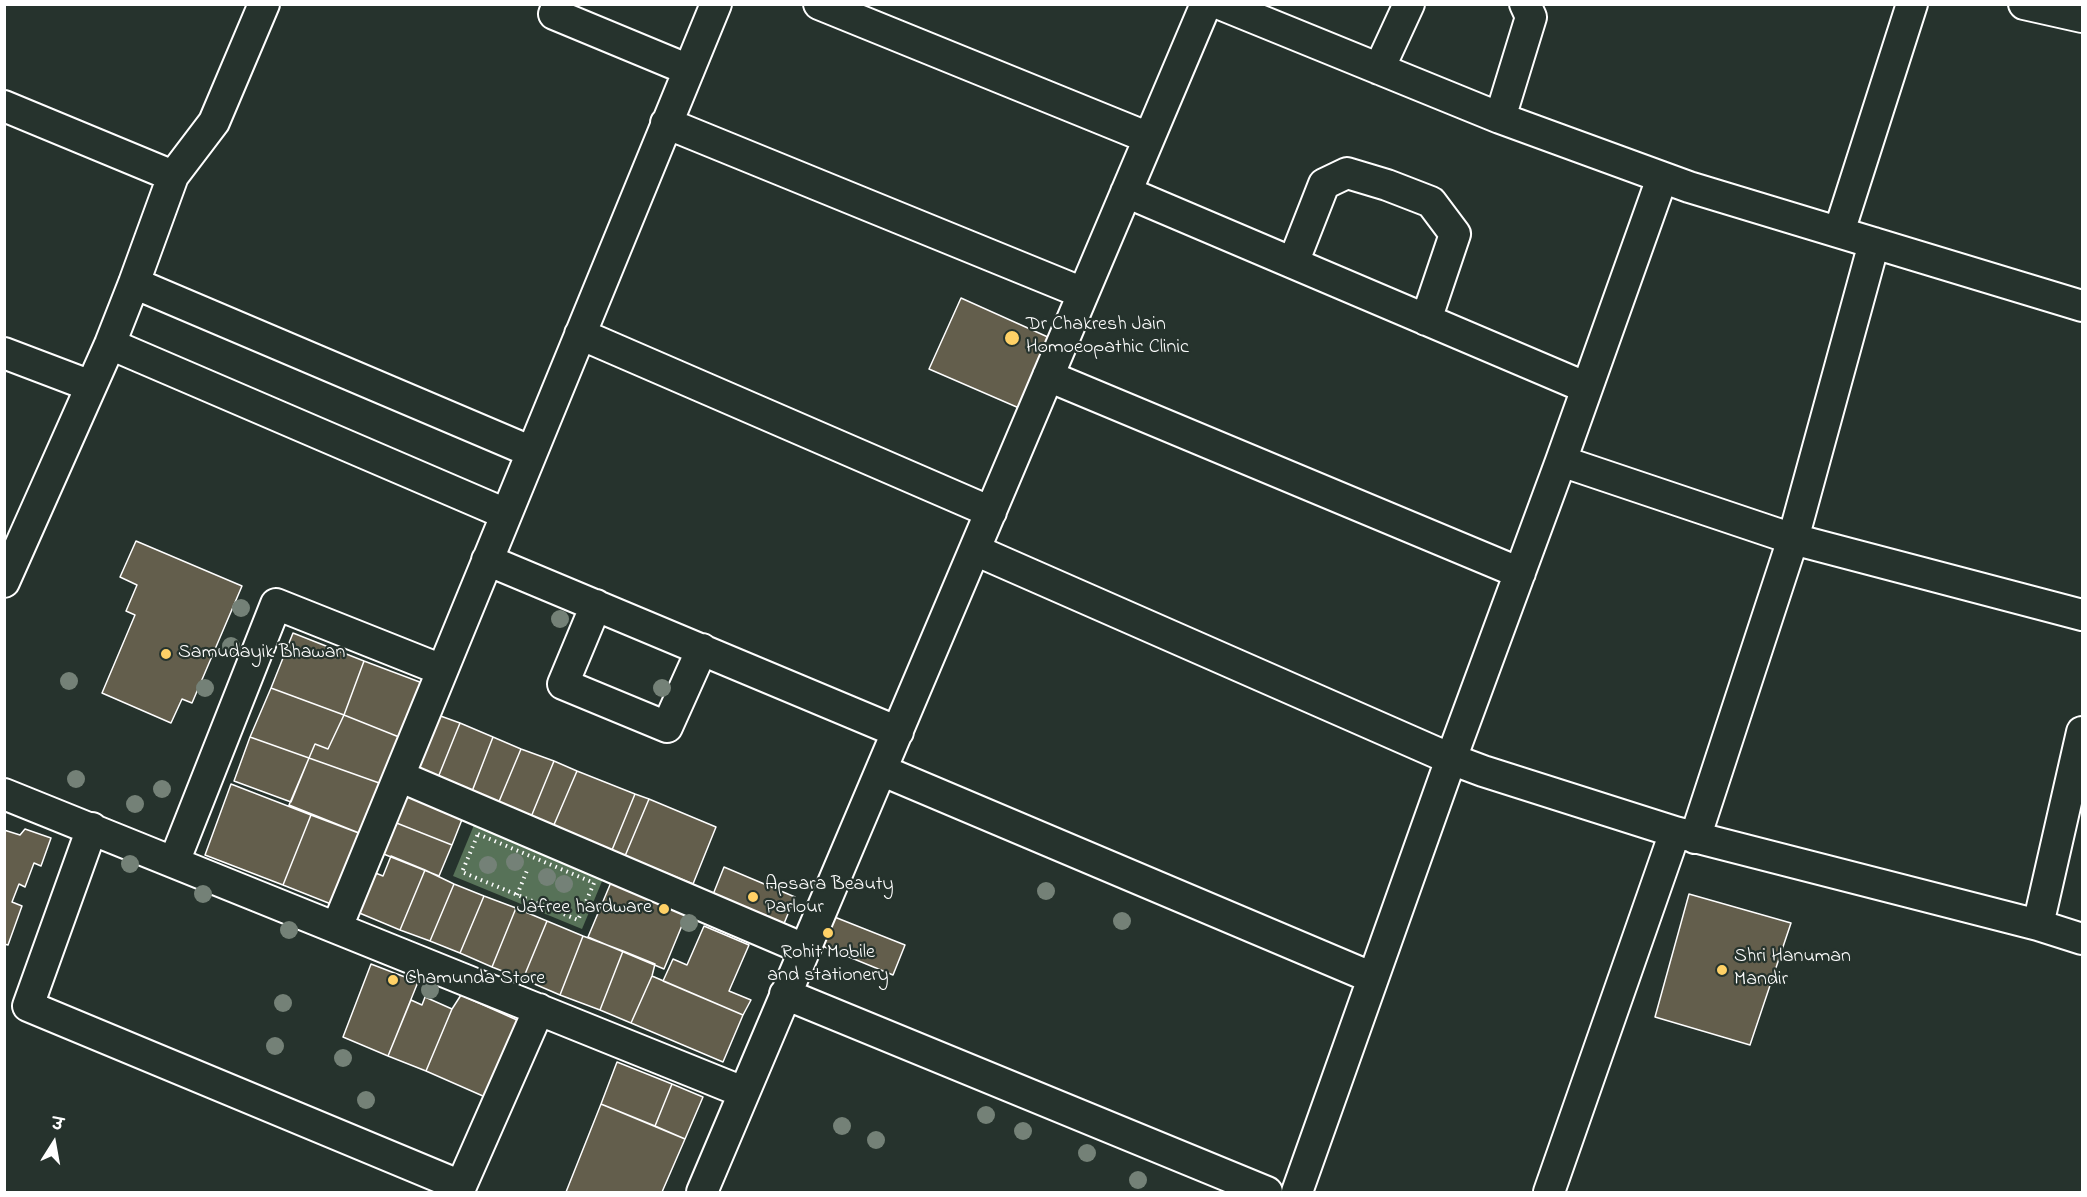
<!DOCTYPE html>
<html>
<head>
<meta charset="utf-8">
<style>
  body { margin:0 }
  #map { position:relative; width:2087px; height:1197px; overflow:hidden; background:#26332d; font-family:"Indie Flower","Playpen Sans Deva",sans-serif }
  canvas { display:block }
  .frame { position:absolute; inset:0; border:6px solid #fff; pointer-events:none }
  .north { position:absolute; left:24px; top:1113px; width:60px; height:60px; -webkit-text-stroke:4px #26332d; paint-order:stroke; rotate:11deg; font-size:16px; font-weight:700; line-height:24px; text-align:center; color:#fff }
  .north::after { content:''; display:block; margin:auto; width:21px; height:27px; background:#fff; clip-path:polygon(50% 0,100% 100%,50% 72%,0 100%) }
</style>
</head>
<body>
<div id="map">
<canvas width="2087" height="1197"></canvas>
<div class="frame"></div>
<div class="north">उ</div>
</div>
<script>
const g = document.querySelector('canvas').getContext('2d');
g.lineJoin = 'round';
function fill(path, color) { g.fillStyle = color; g.fill(path, 'evenodd'); }
const poly = rows => new Path2D(rows.map(r => 'M' + r).join(''));
function stroke(path, color, width, dash) { g.strokeStyle = color; g.lineWidth = width; g.lineCap = dash ? 'butt' : 'round'; g.setLineDash(dash || []); g.stroke(path); }
function label(font, color, halo, rows, align = 'center') {
  g.font = font + ' "Indie Flower",sans-serif'; g.lineWidth = 4.5; g.setLineDash([]); g.textBaseline = 'middle'; g.strokeStyle = halo; g.fillStyle = color; for (const [text, x, y, turn = 0] of rows) {
    g.save(); g.translate(x, y); g.rotate((+turn || 0) * Math.PI / 180); g.textAlign = isNaN(turn) ? turn : align; if (halo) g.strokeText(text, 0, 0); g.fillText(text, 0, 0); g.restore();
  }
}
fill(poly([
  [474,825,603,879,582,929,453,876]
]), '#577258');
const building = poly([
  [961,298,1050,338,1019,408,929,369,961,298],
  [136,541,242,586,192,703,182,699,171,723,102,693,135,615,126,611,137,585,120,577,136,541],
  [293,633,364,661,344,715,271,688,293,633],
  [364,661,425,684,404,739,344,715,364,661],
  [271,688,344,715,328,749,315,744,309,758,250,737,271,688],
  [435,714,460,723,437,780,412,769,435,714],
  [344,715,404,739,382,784,309,758,315,744,328,749,344,715],
  [460,723,493,737,471,794,437,780,460,723],
  [250,737,309,758,291,802,234,781,250,737],
  [493,737,521,749,498,804,471,794,493,737],
  [521,749,554,761,531,817,498,804,521,749],
  [309,758,382,784,364,835,289,805,309,758],
  [554,761,577,771,553,827,531,817,554,761],
  [577,771,635,794,612,850,553,827,577,771],
  [231,784,311,815,283,885,205,855,231,784],
  [400,791,463,817,452,845,389,820,400,791],
  [635,794,649,799,625,856,612,850,635,794],
  [649,799,716,827,693,884,625,856,649,799],
  [311,815,364,835,336,906,283,885,311,815],
  [389,820,452,845,439,876,376,851,389,820],
  [25,829,51,838,41,866,34,863,25,887,19,884,12,902,22,906,8,945,4,944,4,830,20,835,25,829],
  [391,856,425,870,400,930,357,912,373,872,383,876,391,856],
  [724,867,795,897,783,926,712,897,724,867],
  [425,870,454,884,430,941,400,930,425,870],
  [612,880,688,911,664,969,588,937,612,880],
  [454,884,484,896,460,953,430,941,454,884],
  [1689,894,1791,923,1750,1045,1655,1017,1689,894],
  [484,896,516,908,492,967,460,953,484,896],
  [516,908,547,921,523,979,492,967,516,908],
  [827,914,905,945,893,975,815,943,827,914],
  [547,921,583,936,560,995,523,979,547,921],
  [704,926,749,945,729,991,751,1000,743,1015,663,981,673,959,687,965,704,926],
  [583,936,623,951,600,1010,560,995,583,936],
  [623,951,655,964,652,976,631,1023,600,1010,623,951],
  [371,964,418,982,388,1056,343,1037,371,964],
  [652,976,743,1015,723,1062,631,1023,652,976],
  [461,995,526,1024,492,1100,426,1071,452,1009,461,995],
  [425,997,452,1009,426,1071,388,1056,411,1000,422,1005,425,997],
  [617,1062,672,1084,655,1126,601,1104,617,1062],
  [672,1084,703,1097,685,1139,655,1126,672,1084],
  [601,1104,685,1139,662,1192,566,1192,601,1104]
]);
fill(building, '#635e4c');
stroke(building, '#fff', 1.5);
const street = poly([
  [558,4,554,14,689,70],
  [819,4,1149,138],
  [1220,4,1500,118,1689,187,2082,306],
  [2024,4,2082,17],
  [1379,69,1409,4],
  [4,106,173,176],
  [1500,118,1531,17,1525,4],
  [666,123,1083,293],
  [1126,192,1587,388],
  [1839,232,1912,4],
  [1293,263,1324,184,1347,173,1387,185,1431,202,1455,234,1426,320],
  [134,283,532,452],
  [580,334,991,512],
  [110,344,506,514],
  [4,353,91,386],
  [1048,376,1520,573],
  [1561,461,1793,539,2082,615],
  [975,550,1451,759,1483,771,1675,832,2038,925,2082,939],
  [487,560,898,732],
  [4,582,110,344,134,283,173,176,214,122,264,4],
  [596,605,563,684,667,727,702,649],
  [881,770,1373,978],
  [399,776,804,949],
  [4,794,743,1092],
  [92,828,28,1006,461,1186,539,1009],
  [1695,838,1793,539,1874,243],
  [174,862,276,604,442,670],
  [2038,925,2082,732],
  [337,927,716,4],
  [785,994,1267,1192],
  [702,1192,1206,4],
  [1297,1192,1451,759,1561,461,1662,178],
  [1549,1192,1675,832]
]);
stroke(street, '#fff', 34);
stroke(poly([
  [478,834,594,883,578,920,462,872,478,834],
  [517,895,528,868]
]), '#fff', 4, [1.5, 4.5]);
stroke(street, '#26332d', 30);
g.fillStyle = '#748177';
for (const [x, y] of [
  [241,608],
  [560,619],
  [231,646],
  [69,681],
  [205,688],
  [662,688],
  [76,779],
  [162,789],
  [135,804],
  [515,862],
  [130,864],
  [488,865],
  [547,877],
  [564,884],
  [1046,891],
  [203,894],
  [1122,921],
  [689,923],
  [289,930],
  [430,990],
  [283,1003],
  [275,1046],
  [343,1058],
  [366,1100],
  [986,1115],
  [842,1126],
  [1023,1131],
  [876,1140],
  [1087,1153],
  [1138,1180]
]) { g.beginPath(); g.arc(x, y, 9, 0, 2 * Math.PI); g.fill(); }
for (const [x, y, r, color] of [
  [1012,338,8,"#ffd166"],
  [166,654,6,"#ffd166"],
  [753,897,6,"#ffd166"],
  [664,909,6,"#ffd166"],
  [828,933,6,"#ffd166"],
  [1722,970,6,"#ffd166"],
  [393,980,6,"#ffd166"]
]) { const dot = new Path2D(); dot.arc(x, y, r, 0, 2 * Math.PI); g.fillStyle = color; g.fill(dot); stroke(dot, '#26332d', 2); }
label('20px', '#fff', '#26332d', [
  ["Dr Chakresh Jain",1026,326],
  ["Homoeopathic Clinic",1026,349],
  ["Samudayik Bhawan",178,654],
  ["Apsara Beauty",765,886],
  ["Parlour",765,909],
  ["Jafree hardware",652,909,"right"],
  ["Rohit Mobile",828,954,"center"],
  ["and stationery",828,977,"center"],
  ["Shri Hanuman",1734,958],
  ["Mandir",1734,981],
  ["Chamunda Store",405,980]
], 'left');
</script>
</body>
</html>
